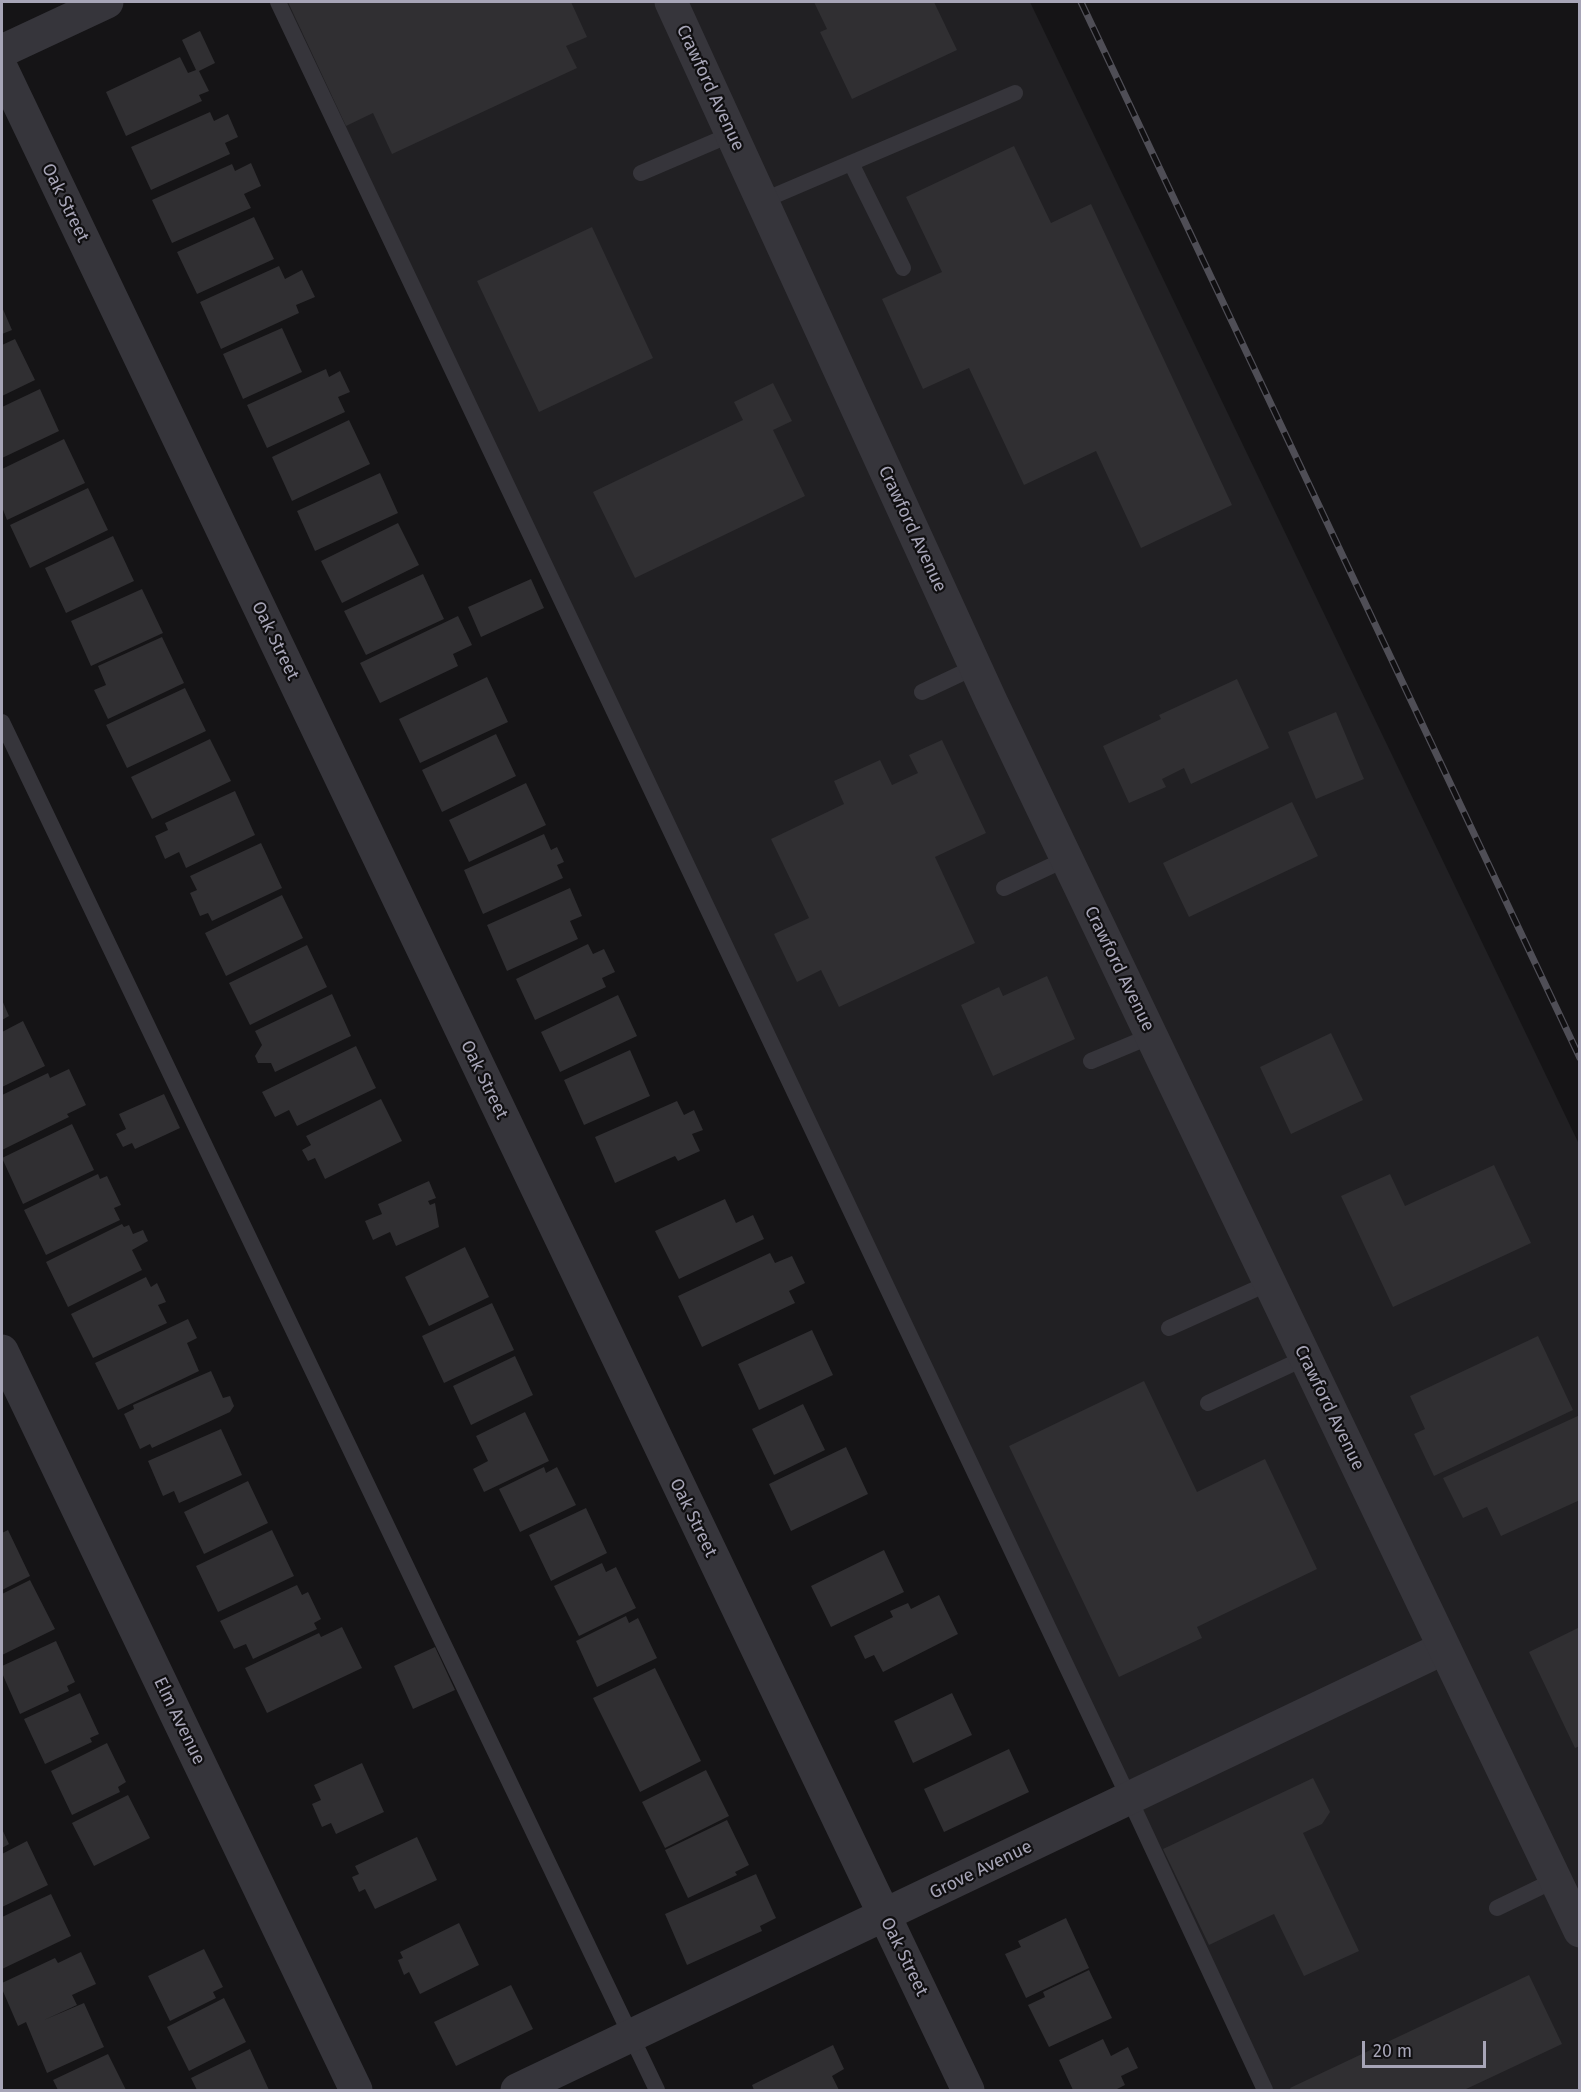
<!DOCTYPE html>
<html>
<head>
<meta charset="utf-8">
<style>
  body { margin:0 }
  #map { position:relative; width:1581px; height:2092px; overflow:hidden; background:#151416; font-family:"Fira Sans",sans-serif }
  canvas { display:block }
  .frame { position:absolute; inset:0; border:3px solid #a7a5b7; pointer-events:none }
  .scale { position:absolute; left:1362px; top:2041px; width:124px; height:27px; box-sizing:border-box; border:3px solid #a7a5b7; border-top:0; padding-left:8px; font-size:18px; line-height:21px; white-space:nowrap; color:#a7a5b7; -webkit-text-stroke:4px #100f11; paint-order:stroke }
</style>
</head>
<body>
<div id="map">
<canvas width="1581" height="2092"></canvas>
<div class="frame"></div>
<div class="scale">20 m</div>
</div>
<script>
const g = document.querySelector('canvas').getContext('2d');
g.lineJoin = 'round';
function fill(path, color) { g.fillStyle = color; g.fill(path, 'evenodd'); }
const poly = rows => new Path2D(rows.map(r => 'M' + r).join(''));
function stroke(path, color, width, dash) { g.strokeStyle = color; g.lineWidth = width; g.lineCap = dash ? 'butt' : 'round'; g.setLineDash(dash || []); g.stroke(path); }
function label(font, color, halo, rows, align = 'center') {
  g.font = font + ' "Fira Sans",sans-serif'; g.lineWidth = 4.5; g.setLineDash([]); g.textBaseline = 'middle'; g.strokeStyle = halo; g.fillStyle = color; for (const [text, x, y, turn = 0] of rows) {
    g.save(); g.translate(x, y); g.rotate((+turn || 0) * Math.PI / 180); g.textAlign = isNaN(turn) ? turn : align; if (halo) g.strokeText(text, 0, 0); g.fillText(text, 0, 0); g.restore();
  }
}
fill(poly([
  [276,2,1030,2,1579,1144,1579,2090,1271,2090]
]), '#212023');
fill(poly([
  [288,2,571,2,587,37,566,46,577,68,392,154,373,113,346,126],
  [814,2,934,2,957,50,852,99,820,32,827,29],
  [200,31,215,63,199,71,209,91,199,95,202,101,126,136,106,92,180,57,188,73,196,70,182,40],
  [210,112,214,121,228,114,238,137,225,143,230,154,151,190,131,147],
  [1014,146,1051,223,1091,204,1232,505,1141,548,1096,451,1024,485,969,368,923,389,882,299,942,272,906,197],
  [251,163,261,186,244,194,251,208,172,243,152,200,232,164,235,171],
  [254,217,274,259,197,294,177,252],
  [592,227,653,358,539,412,477,281],
  [279,266,285,279,302,270,315,297,296,305,299,313,221,349,200,302],
  [2,307,12,330,2,334],
  [282,328,302,372,243,399,223,354],
  [15,339,35,380,2,396,2,345],
  [326,369,329,377,340,371,350,392,338,397,345,412,267,448,247,405],
  [773,383,792,421,773,430,805,496,635,578,593,492,743,420,734,402],
  [40,389,59,431,2,458,2,407],
  [349,420,370,464,292,501,272,457],
  [64,439,85,483,7,520,2,507,2,469],
  [380,473,398,513,315,551,297,511],
  [88,488,108,530,30,568,10,525],
  [398,523,419,565,342,603,321,561],
  [113,536,134,581,66,613,45,568],
  [423,574,444,619,366,655,344,611],
  [531,579,544,608,481,637,468,607],
  [142,589,163,633,91,666,71,621],
  [458,616,472,645,453,654,458,666,380,703,360,663],
  [162,637,184,683,108,719,94,690,106,685,98,666],
  [487,677,508,722,420,763,399,719],
  [1237,679,1269,748,1191,784,1184,768,1162,779,1166,787,1129,803,1103,746,1161,719,1159,715],
  [185,688,206,731,127,768,106,725],
  [1336,712,1364,779,1316,799,1288,732],
  [496,734,516,776,442,812,422,770],
  [210,739,231,781,152,819,131,777],
  [942,740,986,833,935,857,975,943,839,1007,821,970,797,982,774,934,809,918,771,839,844,804,834,781,880,760,892,785,918,773,909,755],
  [526,783,546,825,469,862,449,820],
  [235,791,255,835,186,868,179,852,165,859,155,836,168,830,165,823],
  [1292,802,1318,856,1189,917,1163,863],
  [544,834,551,850,557,847,564,862,557,865,563,878,483,914,464,870],
  [261,843,282,888,212,921,208,913,200,916,190,893,197,890,190,876],
  [570,888,582,916,570,921,578,939,507,971,487,925],
  [282,895,303,938,226,976,205,933],
  [588,944,593,954,604,949,615,972,602,978,606,987,535,1020,516,979],
  [307,945,327,987,250,1025,229,983],
  [1047,976,1075,1039,993,1076,961,1005,999,987,1003,996],
  [332,994,351,1036,275,1072,271,1063,258,1063,255,1056,262,1045,255,1031],
  [618,995,637,1036,560,1072,541,1032],
  [2,1000,9,1016,2,1020],
  [23,1021,45,1066,2,1087,2,1032],
  [1331,1033,1363,1100,1291,1134,1260,1067],
  [356,1046,376,1088,297,1126,289,1110,275,1117,262,1092],
  [630,1050,650,1096,584,1125,564,1080],
  [69,1069,86,1105,67,1114,69,1117,2,1150,2,1095,48,1073,50,1078],
  [164,1094,180,1128,135,1149,132,1143,123,1147,116,1134,126,1129,119,1114],
  [381,1099,402,1141,325,1179,315,1158,308,1161,302,1150,311,1145,306,1136],
  [677,1101,684,1115,694,1110,703,1130,692,1134,700,1151,678,1161,675,1156,615,1183,595,1137],
  [72,1124,94,1170,23,1204,2,1158],
  [1494,1165,1531,1243,1393,1307,1341,1196,1390,1174,1405,1206],
  [98,1174,100,1179,107,1176,121,1205,114,1208,120,1220,46,1255,24,1210],
  [429,1181,436,1198,428,1201,430,1205,435,1203,439,1227,396,1246,390,1232,373,1240,365,1221,382,1214,378,1204],
  [725,1199,736,1223,753,1215,764,1239,679,1279,655,1231],
  [122,1224,124,1227,129,1225,133,1234,143,1230,148,1241,132,1250,142,1270,68,1307,46,1262],
  [465,1247,489,1297,429,1326,405,1277],
  [770,1253,775,1263,792,1256,805,1283,789,1291,795,1303,702,1347,678,1296],
  [146,1277,151,1287,157,1283,166,1302,158,1305,167,1323,93,1358,71,1314],
  [492,1303,514,1350,444,1383,422,1336],
  [188,1319,197,1338,187,1343,199,1371,118,1410,95,1363],
  [812,1330,833,1375,759,1410,738,1364],
  [1538,1336,1573,1410,1434,1476,1414,1434,1425,1429,1410,1396],
  [515,1356,533,1395,471,1425,453,1386],
  [211,1371,223,1398,230,1396,234,1406,230,1412,152,1448,150,1444,140,1449,124,1414,134,1409,133,1405],
  [1144,1381,1197,1492,1265,1459,1317,1569,1197,1627,1202,1638,1119,1677,1009,1446],
  [803,1404,825,1450,774,1475,752,1429],
  [525,1412,549,1461,484,1492,473,1469,488,1461,476,1436],
  [1580,1415,1580,1500,1501,1536,1487,1507,1463,1518,1443,1478],
  [221,1429,242,1475,179,1503,174,1491,163,1496,148,1461],
  [846,1447,868,1494,791,1531,769,1484],
  [544,1467,546,1473,557,1467,576,1505,520,1532,499,1489],
  [248,1481,268,1523,204,1554,184,1512],
  [586,1508,607,1553,551,1581,529,1535],
  [8,1530,30,1576,2,1590,2,1533],
  [272,1530,294,1576,218,1612,196,1566],
  [884,1550,904,1592,831,1627,811,1586],
  [602,1563,606,1572,616,1567,636,1608,579,1636,554,1586],
  [30,1580,55,1629,2,1655,2,1594],
  [297,1585,302,1595,308,1592,321,1619,314,1623,317,1629,253,1659,246,1644,234,1649,220,1621],
  [939,1595,958,1634,883,1672,874,1655,865,1659,854,1636,893,1617,890,1611,908,1603,911,1609],
  [626,1616,629,1623,638,1618,657,1658,597,1687,576,1641],
  [342,1627,362,1668,267,1713,245,1668,319,1633,321,1637],
  [1580,1627,1580,1746,1575,1748,1529,1652],
  [56,1641,75,1682,67,1686,69,1691,20,1714,2,1673,2,1666],
  [435,1647,455,1690,413,1709,394,1666],
  [655,1668,701,1761,640,1792,593,1698],
  [80,1693,99,1734,90,1738,92,1742,45,1764,24,1719],
  [952,1693,972,1735,913,1763,894,1721],
  [107,1743,126,1782,118,1787,120,1792,72,1815,51,1771],
  [1009,1749,1029,1792,944,1832,924,1789],
  [362,1763,384,1812,336,1834,331,1823,322,1827,312,1804,321,1800,314,1785],
  [706,1770,729,1816,665,1848,642,1802],
  [1313,1778,1330,1812,1322,1824,1303,1833,1359,1951,1304,1976,1274,1914,1209,1945,1163,1849],
  [128,1795,150,1838,94,1866,72,1823],
  [727,1820,749,1865,735,1872,737,1875,688,1898,665,1850],
  [2,1829,9,1844,2,1848],
  [417,1837,437,1880,375,1909,365,1889,359,1892,352,1877,359,1874,355,1866],
  [27,1841,48,1885,2,1907,2,1854],
  [756,1874,776,1918,760,1926,762,1931,687,1965,665,1914],
  [51,1894,71,1936,2,1969,2,1917],
  [1066,1918,1089,1968,1026,1998,1005,1954,1021,1947,1018,1941],
  [459,1923,479,1965,420,1994,409,1972,404,1975,398,1960,403,1958,400,1952],
  [204,1949,223,1987,213,1992,216,1998,170,2021,148,1976],
  [81,1952,96,1984,72,1995,77,2005,44,2020,84,2003,104,2047,47,2073,26,2022,18,2026,2,1989,2,1983,55,1958,58,1963],
  [1089,1970,1112,2018,1049,2047,1028,2005,1045,1997,1043,1992],
  [1529,1975,1562,2044,1464,2090,1291,2090,1290,2088],
  [511,1985,533,2029,456,2066,434,2022],
  [224,1998,246,2042,189,2071,167,2027],
  [1103,2039,1111,2056,1128,2047,1138,2068,1121,2076,1125,2085,1115,2090,1073,2090,1059,2060],
  [833,2045,844,2069,832,2076,839,2090,754,2090,752,2085],
  [250,2049,269,2090,197,2090,191,2078],
  [108,2054,126,2090,58,2090,53,2080]
]), '#302f32');
stroke(poly([
  [278,2,1129,1798,1265,2090],
  [851,163,903,268],
  [641,173,732,134],
  [762,201,1015,93],
  [922,692,975,667],
  [2,722,657,2090],
  [1004,888,1066,859],
  [1091,1061,1151,1036],
  [1169,1328,1269,1283],
  [1208,1403,1305,1358],
  [1497,1908,1555,1880]
]), '#36353b', 16);
stroke(poly([
  [2,51,107,2],
  [2,69,968,2090],
  [2,1351,356,2090],
  [517,2090,1444,1648]
]), '#36353b', 33);
stroke(poly([
  [671,2,991,701,1580,1931]
]), '#36353b', 33);
const rail = poly([
  [1081,2,1580,1058]
]);
stroke(rail, '#4f4e56', 7);
stroke(rail, '#100f11', 4.5, [14]);
label('18px', '#a7a5b7', '#100f11', [
  ["Crawford Avenue",710,88,65],
  ["Oak Street",65,203,64],
  ["Crawford Avenue",912,529,65],
  ["Oak Street",275,641,64],
  ["Crawford Avenue",1119,969,64],
  ["Oak Street",484,1080,64],
  ["Crawford Avenue",1329,1408,64],
  ["Oak Street",693,1518,64],
  ["Elm Avenue",179,1721,64],
  ["Grove Avenue",981,1870,-26],
  ["Oak Street",904,1957,64]
]);
</script>
</body>
</html>
